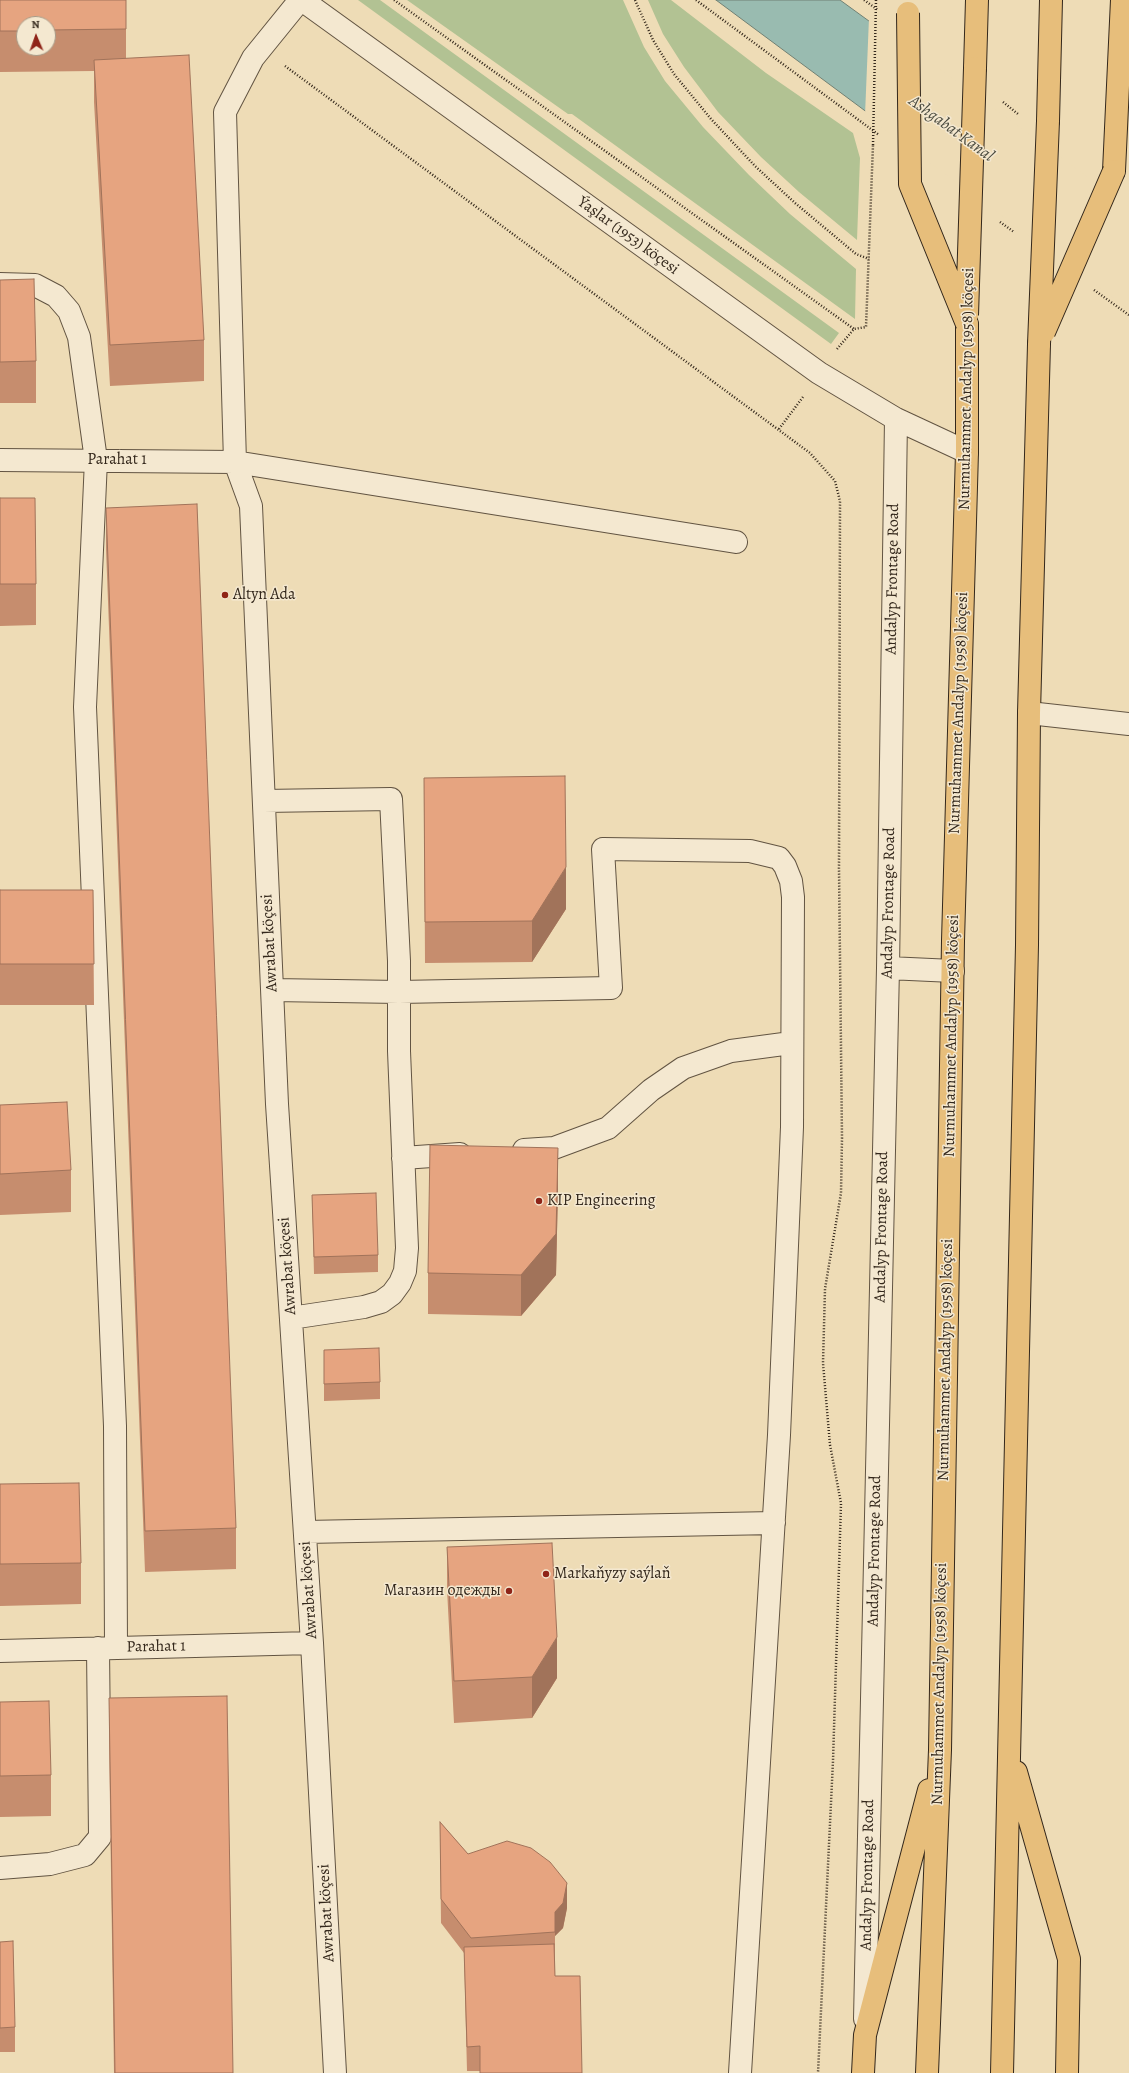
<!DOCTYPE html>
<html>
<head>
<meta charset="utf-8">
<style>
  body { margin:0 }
  #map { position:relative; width:1129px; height:2073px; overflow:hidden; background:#eedcb6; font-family:Alegreya,serif }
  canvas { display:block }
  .north { position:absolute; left:16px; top:16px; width:40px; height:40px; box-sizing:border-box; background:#f4e8d0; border:1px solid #a79b88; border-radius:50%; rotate:358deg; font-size:11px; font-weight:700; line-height:16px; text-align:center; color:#33271b }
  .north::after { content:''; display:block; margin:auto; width:14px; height:18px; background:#8f2418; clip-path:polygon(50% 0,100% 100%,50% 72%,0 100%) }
</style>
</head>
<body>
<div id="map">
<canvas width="1129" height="2073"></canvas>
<div class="north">N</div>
</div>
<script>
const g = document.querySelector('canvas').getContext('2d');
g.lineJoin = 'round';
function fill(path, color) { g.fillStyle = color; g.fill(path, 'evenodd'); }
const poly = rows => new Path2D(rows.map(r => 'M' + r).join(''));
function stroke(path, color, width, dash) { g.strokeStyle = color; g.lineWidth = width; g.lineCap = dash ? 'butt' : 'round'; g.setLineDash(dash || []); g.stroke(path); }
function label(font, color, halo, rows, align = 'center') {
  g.font = font + ' Alegreya,serif'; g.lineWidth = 3; g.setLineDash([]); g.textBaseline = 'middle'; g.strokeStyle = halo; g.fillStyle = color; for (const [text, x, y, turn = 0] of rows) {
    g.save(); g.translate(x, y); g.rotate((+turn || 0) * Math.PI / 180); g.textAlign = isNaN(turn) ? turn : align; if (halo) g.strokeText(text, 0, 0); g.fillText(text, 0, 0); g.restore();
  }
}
fill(poly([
  [358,0,380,0,839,333,831,344],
  [407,0,623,0,644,47,665,81,703,127,749,175,790,214,856,269,855,319,572,114,568,114],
  [648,0,671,0,766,73,853,133,860,158,857,240,799,192,761,157,718,112,684,67,663,34]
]), '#b2c293');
const water = poly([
  [716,0,840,0,1129,210,1129,307,716,0]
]);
fill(water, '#99bbb0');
stroke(water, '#708074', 1);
fill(poly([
  [869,18,1129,207,1129,309,865,115]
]), '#eedcb6');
const minor = poly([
  [300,0,253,58,225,112,235,462,251,506,277,1104,312,1643,335,2073],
  [302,0,819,373,896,419,967,452],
  [0,284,35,285,56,296,69,311,79,337,96,460,85,707,115,1426,116,1648],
  [0,460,235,462,736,542],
  [1029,713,1129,724],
  [264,801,391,799,399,961,399,1051,407,1248,405,1271,400,1283,392,1294,381,1302,364,1307,291,1318],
  [888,968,953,971],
  [273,990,399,992,611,988,603,849,750,851,779,858,785,866,791,881,793,897,792,1127,779,1435,740,2073],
  [524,1150,554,1148,608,1128,651,1090,683,1068,731,1051,791,1043],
  [403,1158,460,1154],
  [305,1532,774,1523],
  [0,1651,312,1643],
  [0,1868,50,1864,85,1855,100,1837,98,1648],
  [865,2019,888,968,896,419]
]);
const major = poly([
  [975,68,977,0],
  [1048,121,1051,0],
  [1114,171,1122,0],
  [1016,1772,1069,1959,1067,2073],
  [863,2073,865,2035,929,1790],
  [927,2073,940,1750,953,941,967,452,967,324],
  [1002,2073,1027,945,1029,713,1039,344]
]);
stroke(minor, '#625442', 24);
stroke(major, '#33271b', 24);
stroke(poly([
  [394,0,854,329],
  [635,0,653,40,674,74,711,119,755,166,795,203,856,254,869,259],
  [696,0,879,135],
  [864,0,878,10],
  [285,66,810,453,835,481,840,501,839,868,842,1138,841,1193,825,1289,823,1363,830,1445,841,1503,833,1761,818,2073],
  [1003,102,1018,114],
  [1000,222,1014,232],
  [1094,290,1129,315],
  [837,349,854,329,866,327,873,145],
  [779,429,803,397]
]), '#33271b', 2.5, [1, 2]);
stroke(minor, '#f4e8d0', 22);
stroke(major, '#e7be7b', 22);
const majorBridge = poly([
  [908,13,910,184,967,324],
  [967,315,975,68],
  [1044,332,1114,171],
  [1039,344,1048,121]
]);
stroke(majorBridge, '#33271b', 24, []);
stroke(poly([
  [873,145,876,0]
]), '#33271b', 2.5, [1, 2]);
stroke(majorBridge, '#e7be7b', 22);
fill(poly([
  [0,0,126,0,126,58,204,340,204,381,110,386,94,102,94,71,0,72],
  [24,24,48,24,48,48,24,48],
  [0,280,36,361,36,403,0,403],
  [0,498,36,584,36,625,0,626],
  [106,508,236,1528,236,1569,145,1572,106,549],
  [424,778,566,909,532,962,425,963],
  [0,890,93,890,94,1005,0,1005],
  [0,1105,71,1170,71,1212,0,1215],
  [558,1189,556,1275,521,1316,428,1314,428,1273],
  [312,1195,378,1255,378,1272,314,1274],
  [324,1350,380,1382,380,1399,324,1401],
  [0,1484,81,1563,81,1604,0,1606],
  [447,1547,557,1678,532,1718,454,1723,447,1589],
  [109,1698,233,2073,114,2073,109,1739],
  [0,1702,51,1775,51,1816,0,1817],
  [440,1822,468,1854,567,1908,563,1928,555,1936,555,1976,582,2073,480,2073,480,2071,467,2071,464,1953,441,1923],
  [0,1942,15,2027,15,2052,0,2052]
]), '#c68d6e');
fill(poly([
  [566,867,566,909,532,962,532,921],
  [558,1148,558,1189,556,1275,521,1316,521,1275],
  [557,1637,557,1678,532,1718,532,1677],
  [567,1883,567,1908,563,1928,555,1936,555,1912]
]), '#a1735a');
const building = poly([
  [0,0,126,0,126,29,48,30,48,24,24,24,24,31,0,31,0,0],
  [189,55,204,340,110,345,94,60,189,55],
  [34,279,36,361,0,362,0,280,34,279],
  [0,498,35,498,36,584,0,584,0,498],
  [197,504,236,1528,145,1531,106,508,197,504],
  [565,776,566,867,532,921,425,922,424,778,565,776],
  [0,890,93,890,94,964,0,964,0,890],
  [67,1102,71,1170,0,1174,0,1105,67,1102],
  [430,1145,558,1148,556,1234,521,1275,428,1273,430,1145],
  [376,1193,378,1255,314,1257,312,1195,376,1193],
  [379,1348,380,1382,324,1384,324,1350,379,1348],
  [79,1483,81,1563,0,1564,0,1484,79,1483],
  [552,1543,557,1637,532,1677,454,1681,447,1547,552,1543],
  [227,1696,233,2073,115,2073,109,1698,227,1696],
  [49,1701,51,1775,0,1776,0,1702,49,1701],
  [440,1822,468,1854,507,1841,531,1848,550,1862,567,1883,563,1903,555,1912,555,1932,471,1938,441,1899,440,1822],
  [13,1941,15,2027,0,2028,0,1942,13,1941],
  [554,1944,555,1976,580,1976,582,2073,480,2073,480,2046,467,2047,464,1947,554,1944]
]);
fill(building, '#e6a480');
stroke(building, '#a1735a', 1);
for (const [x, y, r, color] of [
  [225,595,4,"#8f2418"],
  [539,1201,4,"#8f2418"],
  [546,1574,4,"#8f2418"],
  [509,1591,4,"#8f2418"]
]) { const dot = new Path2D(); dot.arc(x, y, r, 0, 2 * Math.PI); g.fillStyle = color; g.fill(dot); stroke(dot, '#f4e8d0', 1.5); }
label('16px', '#33271b', '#f4e8d0', [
  ["Ýaşlar (1953) köçesi",628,236,36],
  ["Nurmuhammet Andalyp (1958) köçesi",967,389,-89],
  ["Parahat 1",117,460],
  ["Andalyp Frontage Road",893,579,-89],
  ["Nurmuhammet Andalyp (1958) köçesi",959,713,-88],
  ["Andalyp Frontage Road",889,903,-89],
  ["Awrabat köçesi",270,943,-93],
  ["Nurmuhammet Andalyp (1958) köçesi",952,1036,-89],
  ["Andalyp Frontage Road",882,1227,-89],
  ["Awrabat köçesi",288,1266,-94],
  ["Nurmuhammet Andalyp (1958) köçesi",946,1360,-89],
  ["Andalyp Frontage Road",875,1551,-89],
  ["Awrabat köçesi",309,1590,-94],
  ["Parahat 1",156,1647,-1],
  ["Nurmuhammet Andalyp (1958) köçesi",940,1684,-89],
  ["Andalyp Frontage Road",868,1875,-89],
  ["Awrabat köçesi",327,1913,-93]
]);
label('16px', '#33271b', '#f4e8d0', [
  ["Altyn Ada",233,595],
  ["KIP Engineering",547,1201],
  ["Markaňyzy saýlaň",554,1574],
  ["Магазин одежды",501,1591,"right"]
], 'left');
label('italic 17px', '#4c4c40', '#f4e8d0', [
  ["Ashgabat Kanal",951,129,36]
]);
</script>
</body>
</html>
